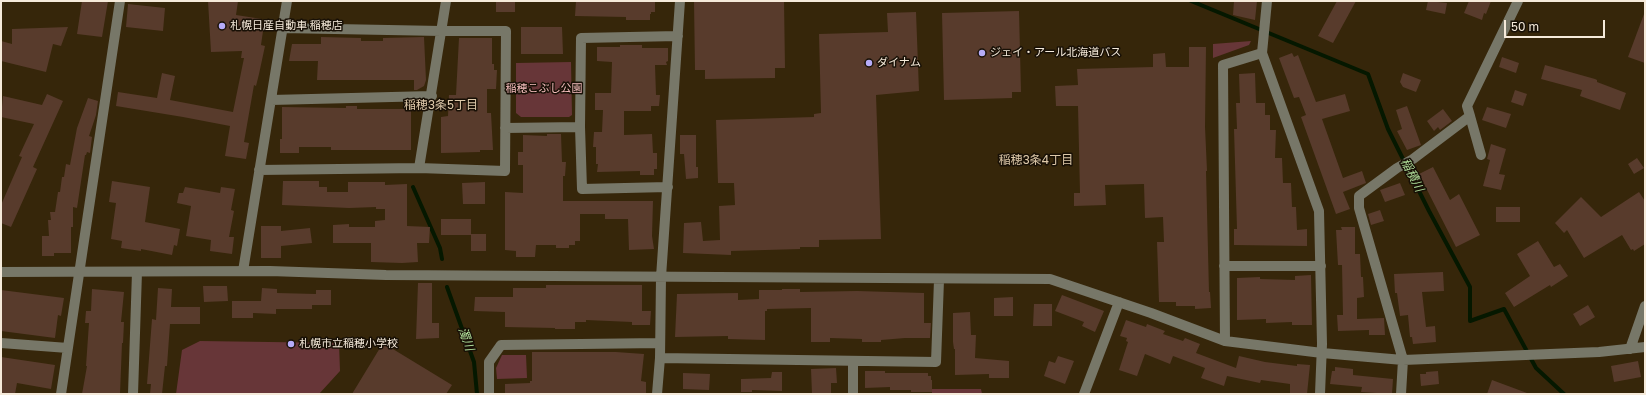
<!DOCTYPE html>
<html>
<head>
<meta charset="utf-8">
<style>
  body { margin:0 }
  #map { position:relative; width:1646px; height:395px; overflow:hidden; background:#36260a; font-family:"Golos Text",sans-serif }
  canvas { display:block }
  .frame { position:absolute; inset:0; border:2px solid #f5eada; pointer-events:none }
  .scale { position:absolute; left:1504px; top:20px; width:101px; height:18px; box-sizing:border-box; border:2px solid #f5eada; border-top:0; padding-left:5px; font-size:12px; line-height:14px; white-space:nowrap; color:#f5eada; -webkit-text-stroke:3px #181006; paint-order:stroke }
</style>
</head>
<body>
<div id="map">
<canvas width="1646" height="395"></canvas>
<div class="frame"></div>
<div class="scale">50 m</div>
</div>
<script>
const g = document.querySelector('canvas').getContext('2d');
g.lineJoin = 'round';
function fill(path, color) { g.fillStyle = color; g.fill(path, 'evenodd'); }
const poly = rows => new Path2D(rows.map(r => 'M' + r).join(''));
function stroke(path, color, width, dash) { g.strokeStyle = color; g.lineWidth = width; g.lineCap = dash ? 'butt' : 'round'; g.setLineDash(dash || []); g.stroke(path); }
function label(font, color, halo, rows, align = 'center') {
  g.font = font + ' "Golos Text","Noto Sans JP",sans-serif'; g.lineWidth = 3; g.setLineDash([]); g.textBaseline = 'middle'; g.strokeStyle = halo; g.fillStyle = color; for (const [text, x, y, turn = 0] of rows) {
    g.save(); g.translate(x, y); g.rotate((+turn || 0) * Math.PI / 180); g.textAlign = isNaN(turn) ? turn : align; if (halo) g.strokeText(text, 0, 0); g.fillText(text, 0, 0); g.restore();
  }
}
fill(poly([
  [1251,41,1249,45,1213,58,1213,44],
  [571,62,572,115,569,117,521,117,516,113,516,63],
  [200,341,339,343,340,371,319,394,176,394,182,350],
  [502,355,526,355,527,378,497,379,496,368],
  [932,389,981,389,982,394,932,394]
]), '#673638');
stroke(poly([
  [1191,1,1368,74,1388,129,1429,211,1470,287,1470,321,1504,309,1536,368,1564,394],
  [413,187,440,248,442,259],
  [447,287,474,362,477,394]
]), '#051800', 4);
fill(poly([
  [82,1,108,1,102,37,77,34],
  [208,1,238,1,236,15,262,19,261,24,264,24,261,45,265,46,259,74,256,86,254,85,244,142,249,143,246,159,225,156,230,126,183,117,116,106,118,92,157,98,162,73,175,76,170,100,233,112,244,58,241,58,242,51,211,52],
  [496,1,515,1,515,12,496,12],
  [576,1,655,1,655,12,651,12,651,14,650,14,650,20,626,20,626,17,575,16],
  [694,1,784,1,785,68,775,68,775,78,705,79,705,70,695,70],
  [1234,1,1257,1,1255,20,1233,15],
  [1337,1,1356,1,1333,43,1318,36],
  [1428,1,1447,3,1445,14,1426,10],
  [1469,1,1491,1,1486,14,1484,13,1482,20,1464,13],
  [128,4,165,8,163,31,126,27],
  [1019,11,1021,92,1012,92,1012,98,944,100,942,13],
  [916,12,919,91,876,95,881,239,819,240,819,247,800,247,800,249,731,251,731,255,683,253,684,223,701,222,703,241,720,240,719,206,735,205,734,183,718,183,716,120,814,117,814,114,821,113,819,34,888,32,887,13],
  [1644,14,1645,15,1645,63,1628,57],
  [68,27,61,46,53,44,46,72,1,61,1,41,12,44,12,29],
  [521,27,562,27,563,54,521,54],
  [321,37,361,38,361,41,383,41,383,38,424,37,426,80,424,86,417,90,414,90,414,80,317,80,318,61,289,61,292,44,321,44],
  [459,38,492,38,492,64,494,64,494,70,497,70,496,89,487,89,487,113,491,113,493,150,480,150,480,152,441,153,441,117,448,116,449,95,456,95],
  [620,45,642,45,642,48,668,48,668,61,666,62,667,65,655,65,656,95,660,95,659,106,651,106,651,111,624,111,624,135,652,134,653,153,657,153,657,169,654,169,654,175,640,175,640,171,597,172,598,164,596,164,596,147,593,147,594,132,602,132,603,110,595,110,595,93,611,93,612,62,597,61,597,47,620,47],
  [1189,47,1206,47,1205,127,1207,171,1206,171,1209,292,1210,292,1211,308,1195,309,1195,306,1176,306,1176,302,1159,302,1157,242,1164,242,1163,217,1145,218,1144,184,1105,185,1106,205,1074,206,1074,193,1080,193,1078,106,1056,106,1055,86,1078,85,1077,69,1153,67,1153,54,1165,53,1166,67,1189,67],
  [1292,53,1294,57,1298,55,1316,102,1345,94,1350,111,1322,119,1343,178,1362,171,1366,183,1343,192,1350,209,1336,214,1301,117,1306,115,1299,97,1294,98,1279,58],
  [1502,57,1519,63,1516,73,1499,67],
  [1545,65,1595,79,1597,80,1597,82,1626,93,1620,110,1580,96,1582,90,1541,79],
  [1255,73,1256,103,1265,103,1265,115,1270,115,1270,130,1276,130,1275,158,1282,158,1283,183,1291,183,1292,207,1296,207,1297,230,1307,229,1307,246,1234,245,1234,229,1237,229,1234,129,1237,129,1236,103,1240,103,1239,74],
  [1403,73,1421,80,1416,92,1403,87,1400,82],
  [1515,90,1527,94,1523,106,1511,102],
  [47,94,63,101,33,167,37,169,11,227,1,223,1,205,22,157,19,156,34,124,1,117,3,96,42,105],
  [88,98,98,101,96,115,89,136,92,137,90,153,87,152,86,155,85,155,77,208,73,207,73,227,71,227,71,253,54,253,54,256,42,256,42,236,49,236,48,220,51,220,50,212,55,212,58,192,60,192,62,177,64,177,66,164,70,165,77,128],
  [346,106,357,106,357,109,411,109,411,150,331,150,331,147,299,147,299,153,280,153,280,139,282,139,282,107,346,108],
  [1407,106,1421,145,1407,150,1397,131,1402,129,1396,110],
  [1487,107,1511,114,1506,128,1482,120],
  [1443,109,1452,121,1440,130,1438,127,1434,131,1427,121],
  [547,134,561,134,562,162,566,162,565,176,563,176,563,201,653,201,652,236,654,249,629,250,628,219,605,219,605,214,580,214,580,241,575,241,575,245,569,245,569,248,556,248,556,245,536,245,535,257,516,257,516,251,505,250,505,192,523,193,523,165,518,165,518,152,523,152,523,135,547,136],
  [680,135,696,135,696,167,698,167,698,178,686,179,684,154,680,154],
  [1491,144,1506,149,1499,174,1505,175,1501,190,1483,186,1490,160,1487,159],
  [1637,158,1644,168,1634,174,1628,164],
  [1433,167,1450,200,1459,194,1480,235,1456,247,1419,174],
  [112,181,150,187,145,222,180,229,177,246,174,245,172,255,141,249,141,251,121,248,122,241,111,239,116,203,109,202],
  [283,181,319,181,319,187,327,187,327,192,348,192,348,182,385,182,385,185,407,184,407,226,430,227,429,243,417,243,418,262,402,263,371,262,371,243,333,243,333,225,349,224,349,227,375,227,375,221,385,220,385,209,376,209,376,207,349,208,282,205],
  [485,182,485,204,463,204,462,183],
  [1400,183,1405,195,1385,202,1380,190],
  [185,187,220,193,221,187,235,189,231,210,234,211,229,237,234,237,232,254,210,251,211,240,186,236,191,206,177,203,179,193,183,193],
  [1639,192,1645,201,1645,244,1634,251,1633,249,1631,250,1622,235,1584,258,1567,230,1564,233,1555,223,1581,197,1601,217],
  [1496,207,1520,207,1520,222,1496,222],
  [1380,210,1384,221,1371,225,1368,214],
  [441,219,471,219,471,234,486,234,486,251,471,251,471,235,441,235],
  [261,226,281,226,281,231,310,228,312,243,281,246,281,258,261,258],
  [1341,227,1355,227,1355,254,1360,254,1361,277,1363,277,1364,297,1357,298,1357,319,1384,318,1385,335,1369,335,1369,330,1338,331,1337,315,1343,315,1342,265,1338,265,1336,230,1342,230],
  [1538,241,1554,267,1560,264,1568,276,1551,287,1550,285,1514,307,1505,293,1530,276,1517,254],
  [1443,272,1444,291,1422,292,1426,327,1435,326,1436,342,1413,344,1412,337,1410,337,1408,315,1400,316,1397,293,1395,293,1394,274],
  [1311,275,1312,325,1292,325,1292,322,1266,323,1266,319,1237,320,1237,278,1260,277,1260,279,1295,280,1295,276],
  [418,283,432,283,432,323,439,323,439,338,416,339],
  [546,285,642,285,642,311,651,311,650,325,632,325,632,322,586,320,586,322,575,322,575,329,555,329,555,328,505,327,505,312,474,311,475,297,513,297,513,288,546,288],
  [203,286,227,286,228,301,204,302],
  [158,288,172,289,171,307,200,307,200,324,170,324,167,366,165,366,162,394,150,394,151,384,147,384,152,319,156,320],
  [262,288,277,289,277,293,316,294,316,290,331,290,331,305,312,305,312,309,276,309,276,314,253,313,253,318,232,318,232,301,261,301],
  [92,289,124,292,121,322,124,322,123,343,122,343,120,394,82,394,87,366,86,366,89,323,85,323,86,311,91,311],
  [782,289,800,289,800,292,857,291,924,293,924,323,931,323,930,338,905,338,881,340,881,342,862,342,862,339,830,338,830,342,811,342,811,308,767,309,767,311,765,311,765,340,728,339,728,336,675,337,677,294,738,293,738,300,759,299,759,290,782,290],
  [1,290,64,298,61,316,58,315,55,338,1,331],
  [1062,295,1104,311,1095,332,1082,326,1084,322,1055,311],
  [1013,297,1013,316,994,316,994,298],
  [1034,304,1052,304,1052,326,1033,326],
  [1588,305,1595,317,1580,326,1573,314],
  [970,312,971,335,976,335,975,358,1009,361,1009,378,989,378,989,374,955,375,955,349,954,349,953,342,953,313],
  [1126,320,1146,327,1147,324,1165,331,1163,334,1183,341,1185,338,1200,344,1196,353,1236,368,1239,356,1265,362,1297,366,1297,364,1310,365,1307,394,1290,394,1290,384,1261,380,1260,383,1227,376,1224,386,1201,378,1205,368,1173,356,1170,364,1145,354,1137,376,1119,370,1128,342,1126,341,1127,338,1120,336],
  [383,343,452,385,446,394,352,394],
  [532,352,616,352,644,354,641,381,646,382,646,394,505,394,505,384,530,383,530,381,532,381],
  [1058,356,1074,361,1065,384,1044,376,1049,361,1055,363],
  [1,357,55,365,51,389,17,383,15,394,1,394],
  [1638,361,1641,377,1614,382,1611,366],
  [1335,367,1353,369,1353,375,1393,379,1392,394,1361,392,1362,387,1330,384,1332,371,1335,371],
  [836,368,837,383,831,383,831,394,812,394,811,369],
  [865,371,885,371,885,373,928,373,928,376,931,376,931,380,932,380,932,392,911,392,911,390,890,390,890,387,865,388],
  [1438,371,1439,384,1421,386,1420,374,1426,374,1426,372],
  [772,372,782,372,782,391,752,390,752,392,741,392,741,379,771,378],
  [683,373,710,374,709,390,683,389],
  [1492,380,1527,393,1526,394,1487,394]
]), '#583b2c');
stroke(poly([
  [1267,1,1262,53,1319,211,1322,344,1320,394],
  [271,100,432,96],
  [1470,116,1481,155],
  [505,128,580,127],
  [419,168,446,1],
  [259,170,419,168,505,171,506,31,441,31,282,28],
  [668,187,582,189,580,127,581,38,678,36],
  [1224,266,1321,266],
  [243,271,287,1],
  [1,272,270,271,386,275,1050,279,1151,313,1225,341,1322,353,1403,360,1599,352,1645,347],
  [1225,341,1223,65,1262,53],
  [1,343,68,348],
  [1630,349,1645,306],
  [660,358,936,362,939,280],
  [61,394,120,1],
  [133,394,137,272],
  [489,394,489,362,501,345,660,343],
  [657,394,660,358,661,277,680,1],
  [853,394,853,361],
  [1084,394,1119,302],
  [1401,394,1403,360,1359,208,1359,196,1397,168,1413,159,1470,116,1467,106,1518,1]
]), '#777768', 10);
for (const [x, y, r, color] of [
  [222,26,4,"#b6acf8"],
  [982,53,4,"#b6acf8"],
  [869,63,4,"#b6acf8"],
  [291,344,4,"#b6acf8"]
]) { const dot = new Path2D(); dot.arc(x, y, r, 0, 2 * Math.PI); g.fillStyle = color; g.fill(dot); stroke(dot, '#181006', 1.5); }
label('11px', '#f5eada', '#181006', [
  ["札幌日産自動車 稲穂店",230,26],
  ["ジェイ・アール北海道バス",990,53],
  ["ダイナム",877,63],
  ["札幌市立稲穂小学校",299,344]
], 'left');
label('11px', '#f4bdbd', '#181006', [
  ["稲穂こぶし公園",544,89]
]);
label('12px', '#dec9aa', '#181006', [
  ["稲穂3条5丁目",441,105],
  ["稲穂3条4丁目",1036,160]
]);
label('italic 12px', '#afde99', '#181006', [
  ["稲積川",1412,175,63],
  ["濁川",466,339,71]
]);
</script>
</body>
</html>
